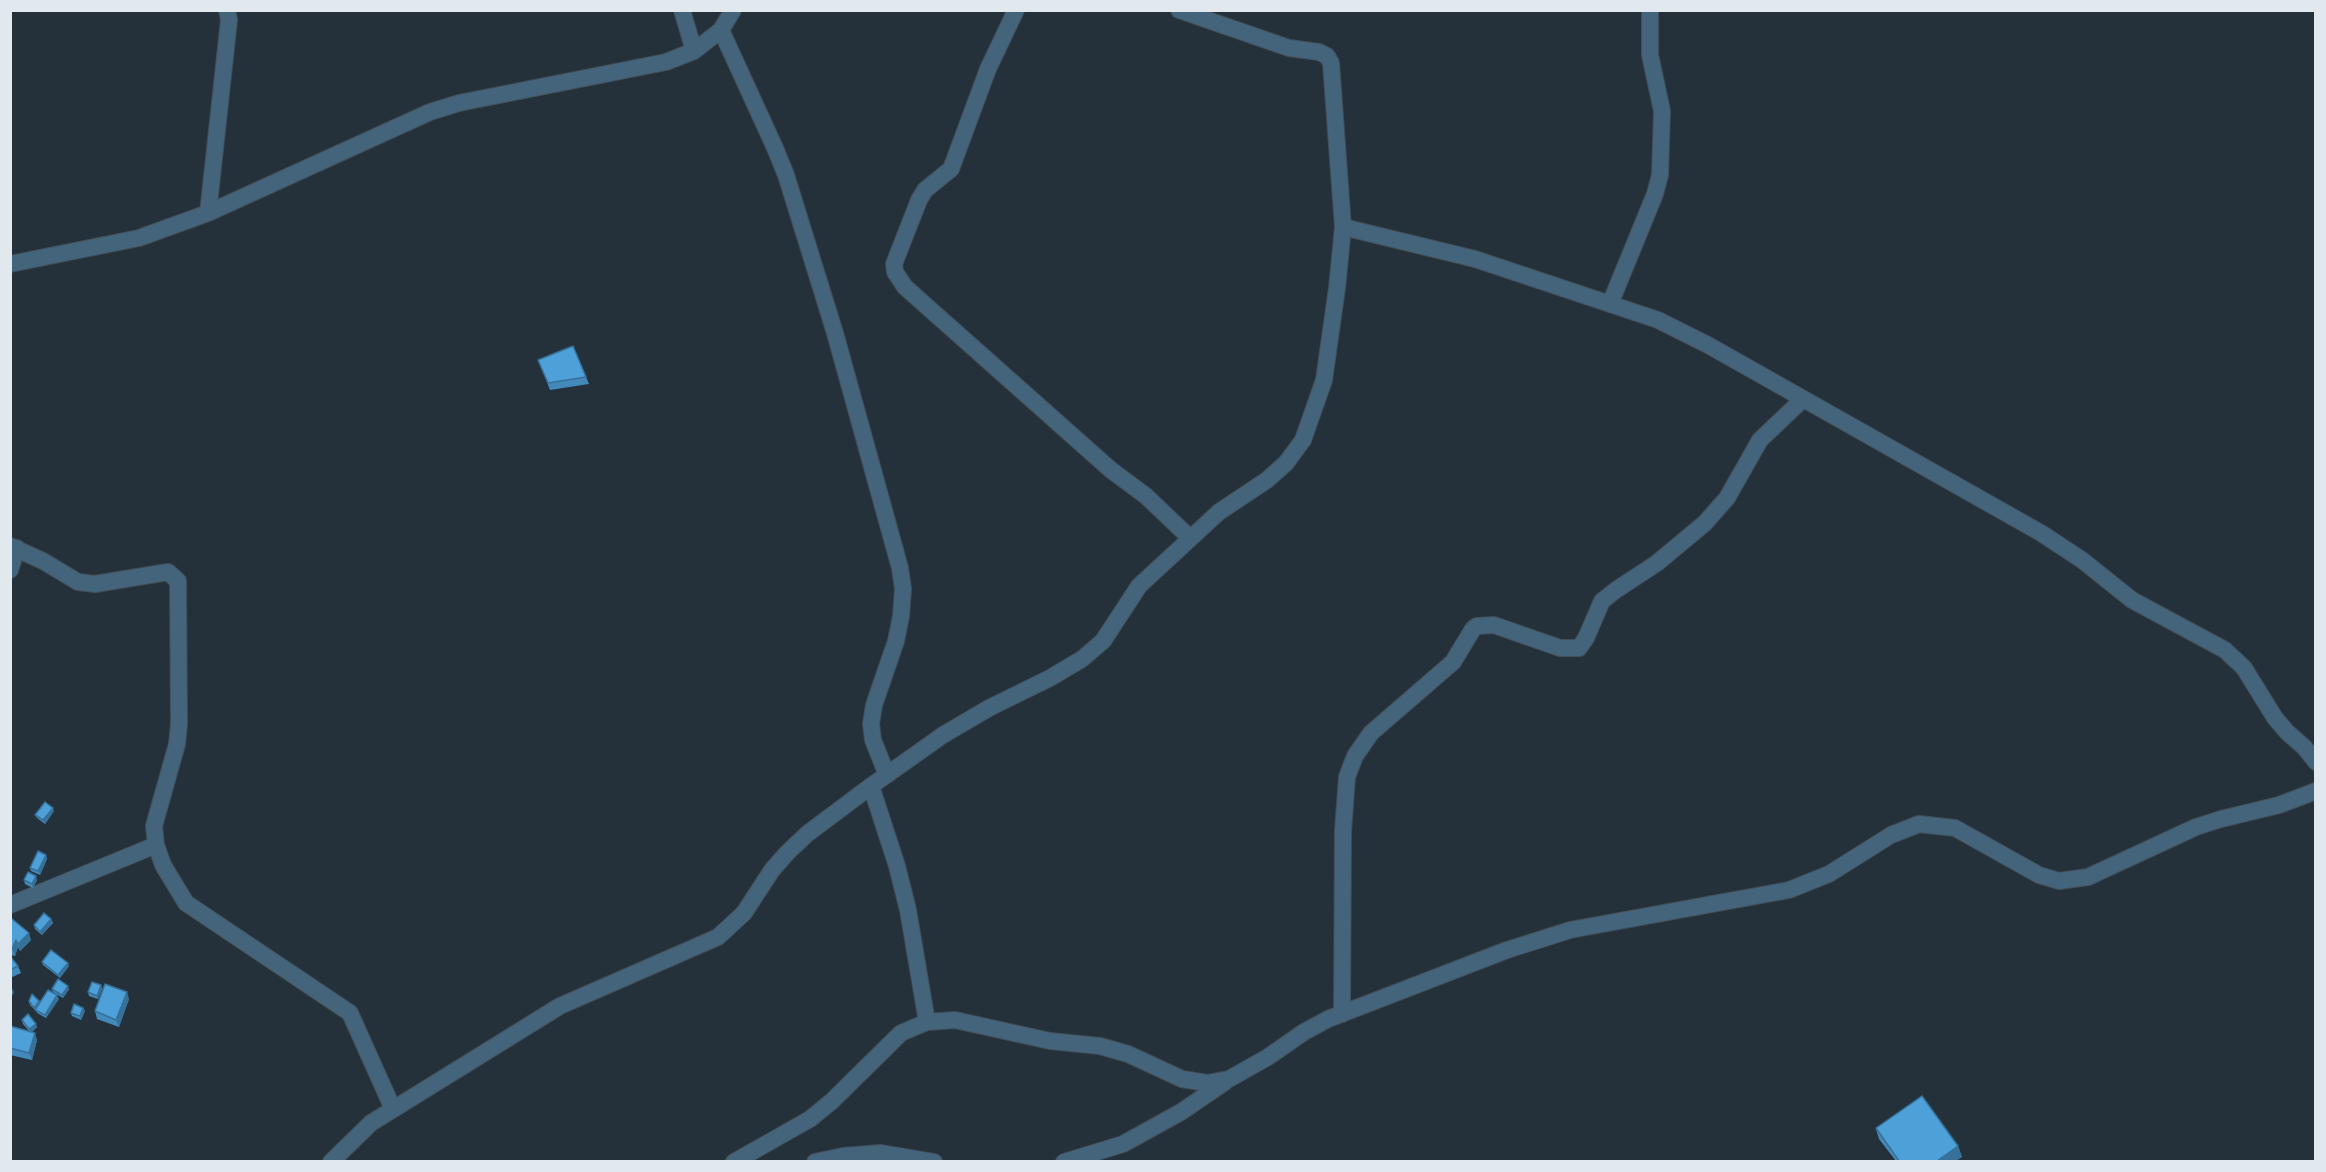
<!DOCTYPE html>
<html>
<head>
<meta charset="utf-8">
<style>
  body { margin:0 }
  #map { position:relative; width:2326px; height:1172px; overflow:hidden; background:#24313a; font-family:"Alegreya Sans",sans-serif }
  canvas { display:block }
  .frame { position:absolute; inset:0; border:12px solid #e1e9ef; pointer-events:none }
</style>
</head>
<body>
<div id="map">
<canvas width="2326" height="1172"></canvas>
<div class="frame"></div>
</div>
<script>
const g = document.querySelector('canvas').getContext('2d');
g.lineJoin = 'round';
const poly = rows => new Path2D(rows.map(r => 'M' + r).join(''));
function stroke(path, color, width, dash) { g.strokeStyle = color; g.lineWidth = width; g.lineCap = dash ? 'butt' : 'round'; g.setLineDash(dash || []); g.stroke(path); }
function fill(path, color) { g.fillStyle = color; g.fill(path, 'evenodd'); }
const minor = poly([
  [682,10,694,51],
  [1016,10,988,69,951,169,925,190,919,200,894,264,895,272,905,287,1111,470,1146,496,1190,538],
  [721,30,775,148,786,175,835,333,900,568,903,589,901,616,896,641,874,705,871,724,873,740,887,775],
  [208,213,229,20,227,10],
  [1343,227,1475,259,1658,320,1708,345,2041,533,2082,560,2132,600,2225,650,2244,668,2275,718,2287,732,2304,747,2316,762],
  [10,264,139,238,208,213,430,112,459,103,666,62,694,51,721,30,733,10],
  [1610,304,1655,194,1660,175,1662,111,1650,55,1650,10],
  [10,546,43,561,78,582,95,584,168,572,178,581,179,724,177,744,154,826,156,845,163,865,186,903,350,1013,393,1109],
  [10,570,17,548],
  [871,786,897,866,908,910,927,1022],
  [10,905,156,845],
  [1342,1014,1343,831,1347,777,1355,756,1371,733,1453,662,1473,629,1477,626,1494,625,1560,648,1579,648,1586,638,1602,601,1616,590,1657,563,1705,523,1727,498,1760,440,1802,400],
  [331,1162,371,1123,560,1006,718,937,744,913,772,870,787,853,807,834,871,786,943,735,989,708,1050,678,1082,659,1103,641,1139,586,1219,512,1267,480,1286,463,1303,440,1324,380,1337,288,1343,227,1331,63,1327,56,1319,52,1289,48,1179,10],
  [734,1162,810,1119,832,1101,901,1033,927,1022,955,1020,1050,1041,1100,1046,1128,1054,1182,1079,1207,1083,1229,1079,1268,1057,1304,1032,1328,1019,1507,950,1570,930,1789,890,1829,874,1891,835,1919,824,1955,828,2039,875,2059,881,2088,877,2196,827,2221,819,2279,805,2316,791],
  [815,1162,843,1156,881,1153,934,1162],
  [1064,1162,1123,1144,1181,1112,1225,1082]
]);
stroke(minor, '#424e57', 18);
stroke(minor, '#44647b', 16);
fill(poly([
  [573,346,589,384,550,390,541,367],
  [54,811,45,824,37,818,35,815],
  [46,855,47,859,40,875,31,871,30,868],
  [24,880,37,880,33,888,25,884],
  [10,919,31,940,20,951,18,947,15,956,10,955],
  [51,919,53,923,42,935,35,929,34,925],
  [10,956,18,966,21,973,10,978],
  [42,962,69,966,60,978,43,965],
  [101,985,102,989,98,999,89,996,88,992],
  [52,989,69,989,63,998,53,992],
  [59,999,46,1018,37,1013,36,1011,30,1005,29,1001,39,1001,40,1003],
  [129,999,119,1027,97,1019,95,1011],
  [83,1008,85,1011,81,1020,72,1016,71,1013],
  [22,1020,37,1027,32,1032,37,1040,32,1060,10,1055,10,1026,29,1031,23,1024],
  [1876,1129,1958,1146,1962,1157,1955,1161,1896,1161,1879,1139]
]), '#438abb');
fill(poly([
  [53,808,54,811,45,824,43,820],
  [46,855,47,859,40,875,38,871],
  [36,876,37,880,33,888,32,884],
  [51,919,53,923,42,935,40,932],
  [29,933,31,940,20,951,18,944],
  [16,940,18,947,15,956,12,949],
  [68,963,69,966,60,978,58,975],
  [101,985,102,989,98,999,97,996],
  [68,986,69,989,63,998,62,995],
  [13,989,14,993,10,998,10,992],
  [127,992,129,999,119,1027,116,1020],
  [57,995,59,999,46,1018,45,1015],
  [83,1008,85,1011,81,1020,80,1016],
  [36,1024,37,1027,31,1033,29,1029],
  [35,1033,37,1040,32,1060,29,1053],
  [1958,1146,1962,1157,1955,1161,1937,1161]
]), '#377098');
const building = poly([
  [573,346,586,377,548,383,538,360,573,346],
  [45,802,53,808,43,820,35,815,45,802],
  [38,851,46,855,38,871,30,868,38,851],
  [28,872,36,876,32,884,24,880,28,872],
  [44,913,51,919,40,932,34,925,44,913],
  [11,918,29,933,18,944,16,940,12,949,10,948,11,918],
  [51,950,68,963,58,975,42,962,51,950],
  [10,956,18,966,10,970,10,956],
  [58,979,68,986,62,995,52,989,58,979],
  [92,982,101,985,97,996,88,992,92,982],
  [105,984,127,992,116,1020,95,1011,105,984],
  [48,990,57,995,45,1015,35,1010,48,990],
  [32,994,39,1001,34,1008,29,1001,32,994],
  [74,1004,83,1008,80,1016,71,1013,74,1004],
  [28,1014,36,1024,29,1029,22,1020,28,1014],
  [10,1026,35,1033,29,1053,10,1048,10,1026],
  [1922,1096,1958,1146,1937,1161,1899,1161,1876,1128,1922,1096]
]);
fill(building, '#4ea0d9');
stroke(building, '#377098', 1.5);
</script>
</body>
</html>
